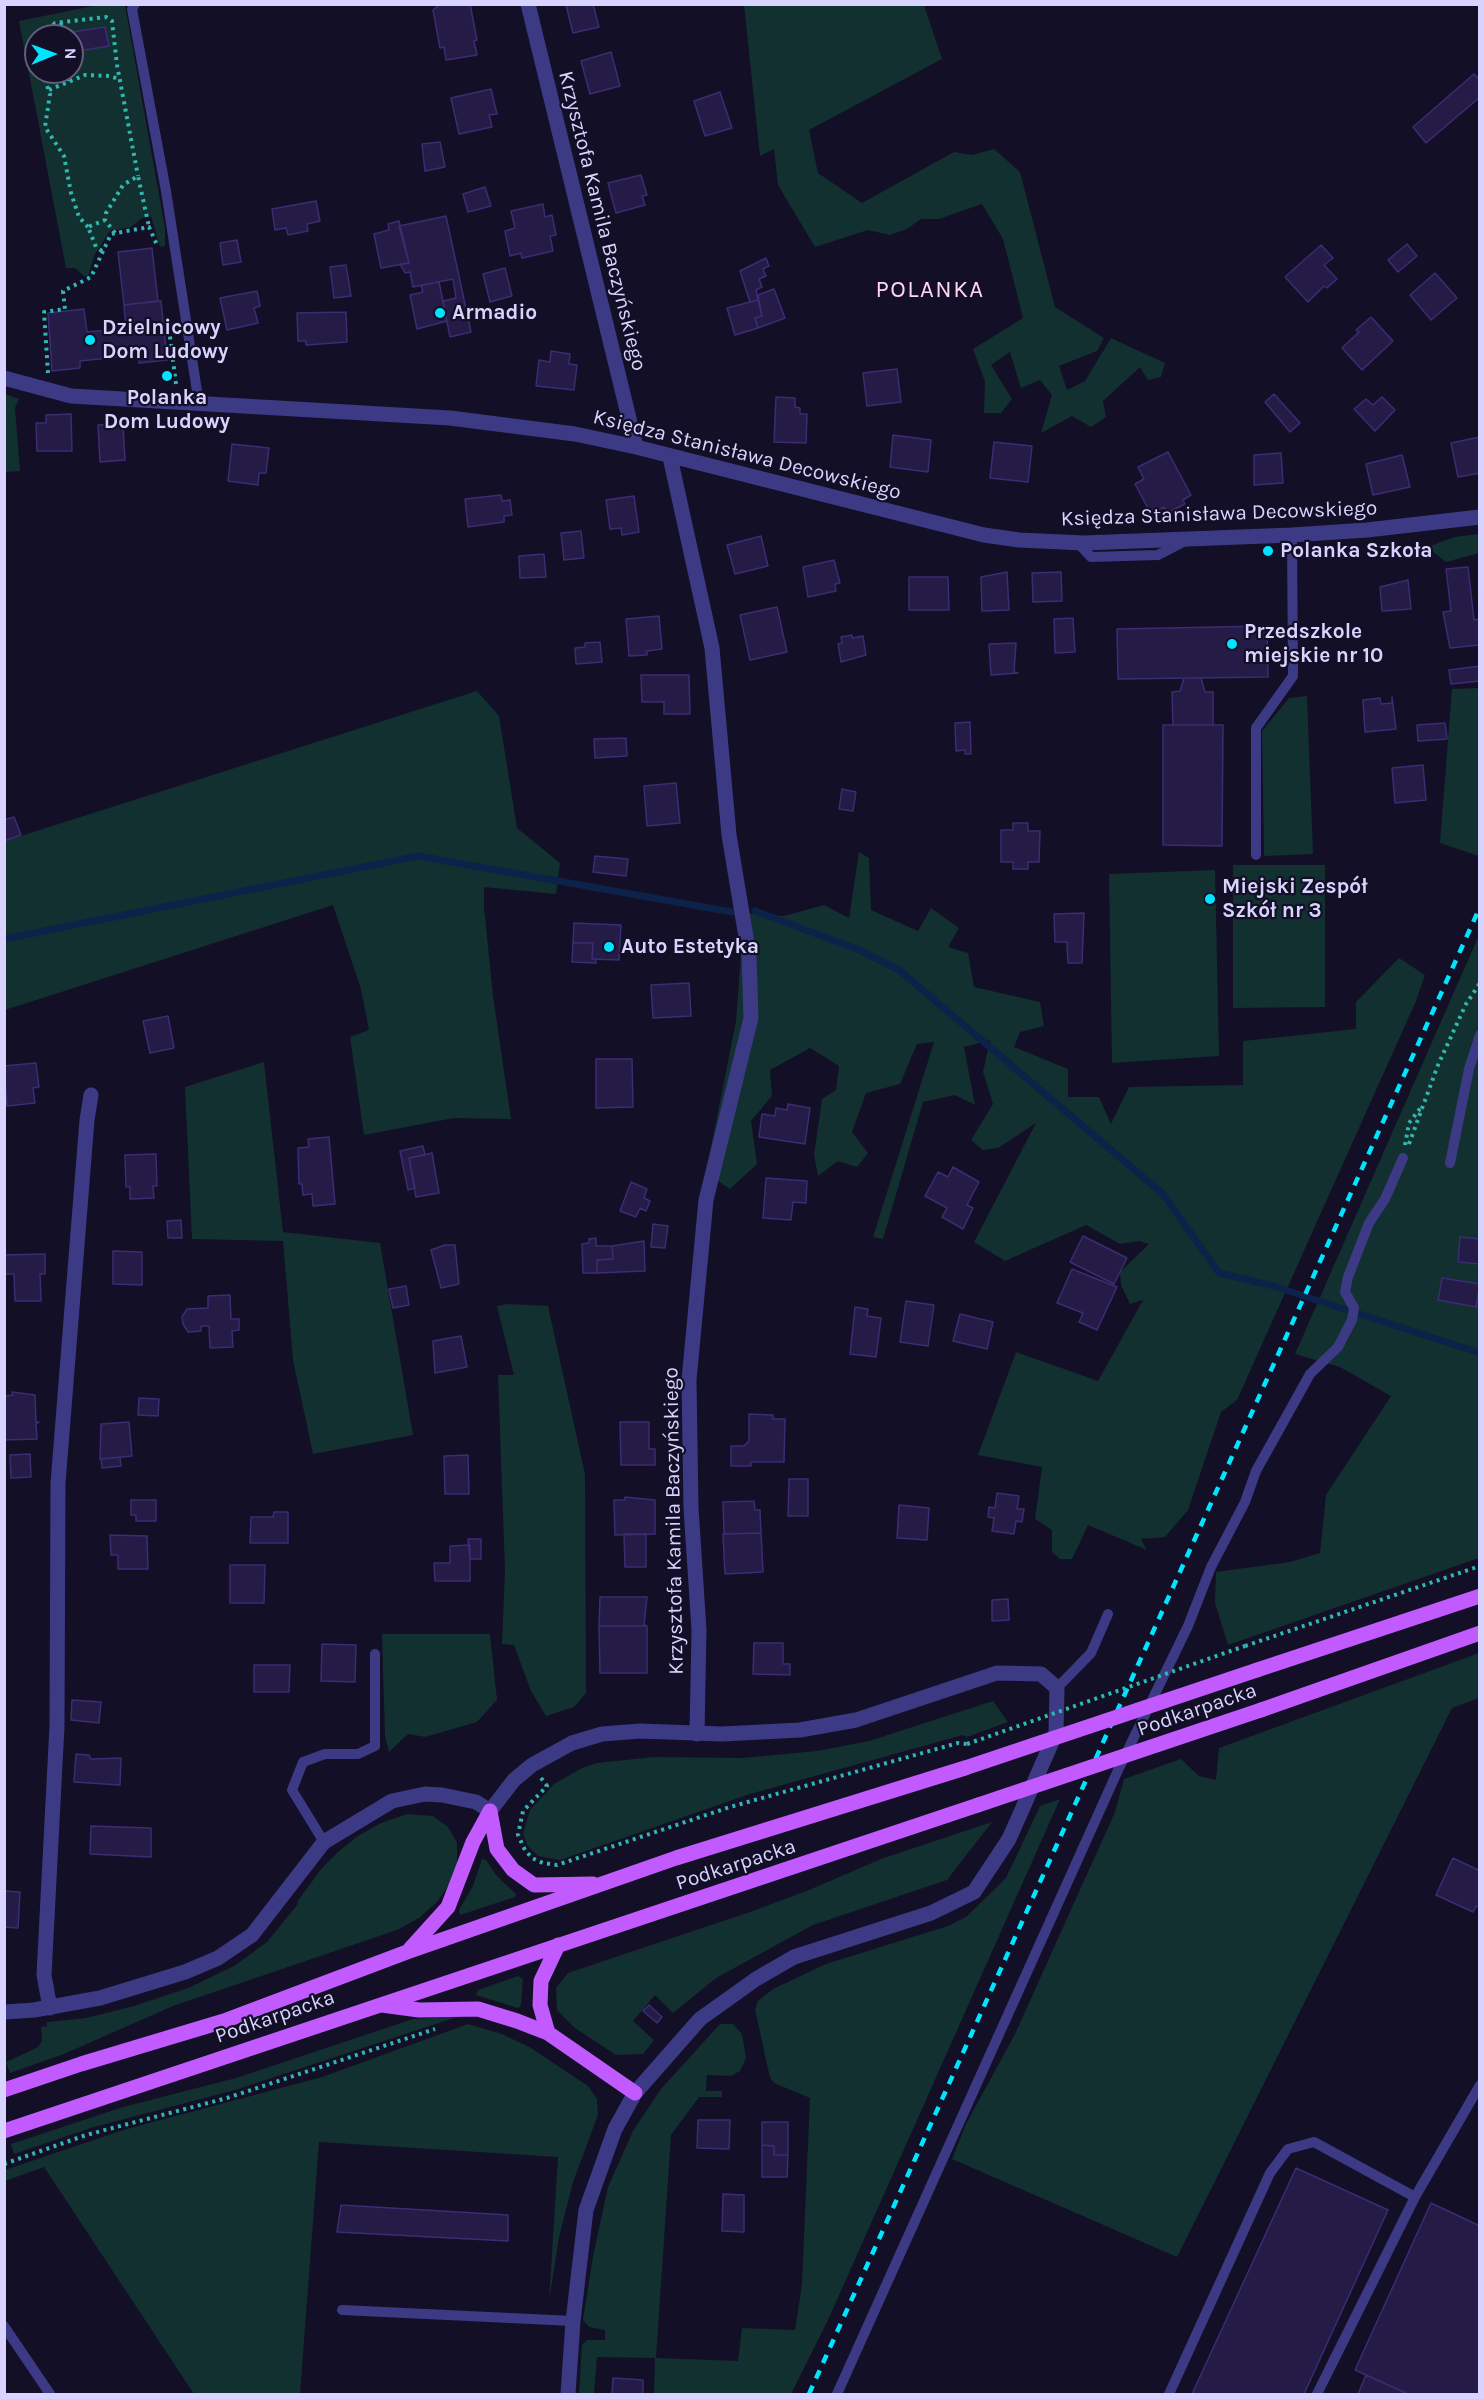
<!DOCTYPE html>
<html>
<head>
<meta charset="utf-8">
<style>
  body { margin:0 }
  #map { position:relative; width:1484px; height:2399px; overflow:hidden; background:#130f26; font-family:Karla,sans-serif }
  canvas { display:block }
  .frame { position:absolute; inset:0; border:6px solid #d9d4ff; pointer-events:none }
  .north { position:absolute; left:24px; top:24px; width:60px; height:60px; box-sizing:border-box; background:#130f26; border:2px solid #625e7d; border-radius:50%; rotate:89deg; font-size:16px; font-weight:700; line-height:24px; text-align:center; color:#d9d4ff }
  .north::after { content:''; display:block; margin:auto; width:21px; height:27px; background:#00e5ff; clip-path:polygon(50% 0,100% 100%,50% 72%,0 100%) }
</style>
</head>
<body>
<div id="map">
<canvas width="1484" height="2399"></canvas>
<div class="frame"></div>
<div class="north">N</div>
</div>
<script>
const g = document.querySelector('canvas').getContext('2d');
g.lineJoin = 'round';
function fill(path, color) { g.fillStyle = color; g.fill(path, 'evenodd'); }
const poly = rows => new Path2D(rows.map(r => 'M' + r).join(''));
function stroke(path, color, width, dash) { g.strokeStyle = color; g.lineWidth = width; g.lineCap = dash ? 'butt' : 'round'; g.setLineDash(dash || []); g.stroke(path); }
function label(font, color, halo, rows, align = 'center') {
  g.font = font + ' Karla,sans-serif'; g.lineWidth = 4.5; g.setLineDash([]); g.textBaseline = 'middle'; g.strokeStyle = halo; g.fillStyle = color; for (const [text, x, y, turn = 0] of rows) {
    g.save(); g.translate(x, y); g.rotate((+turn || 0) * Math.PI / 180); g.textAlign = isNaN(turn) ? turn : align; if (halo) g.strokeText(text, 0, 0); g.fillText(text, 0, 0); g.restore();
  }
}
fill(poly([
  [98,5,125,5,165,228,165,246,160,247,151,216,142,218,131,227,110,231,95,254,88,276,84,276,75,268,66,268,19,21],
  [36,36,72,36,72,72,36,72],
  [744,5,924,5,942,59,809,130,818,173,862,203,954,152,972,155,994,149,1020,172,1055,307,1104,338,1097,351,1059,366,1067,390,1085,381,1111,338,1165,363,1161,377,1148,380,1140,367,1103,401,1106,417,1091,427,1072,416,1041,433,1052,395,1040,380,1021,388,1010,352,991,365,1012,399,1001,413,984,413,985,382,973,349,1023,318,1003,239,982,204,939,219,921,219,907,229,890,235,868,230,815,247,778,185,774,149,760,156],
  [5,394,19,399,15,408,20,471,5,472],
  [1479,534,1479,553,1446,562,1427,547,1455,537],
  [1479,688,1480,688,1479,856,1440,843,1452,689],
  [477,691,499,716,517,828,560,863,556,894,484,887,484,907,493,996,511,1119,454,1118,364,1135,350,1037,369,1030,361,989,333,905,5,1010,5,841],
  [1307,696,1313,854,1264,856,1262,731,1289,698],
  [859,852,869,858,871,910,918,931,931,908,959,928,948,947,968,953,974,987,1040,1002,1044,1026,1020,1032,1014,1047,1068,1069,1068,1097,1099,1097,1111,1124,1129,1087,1243,1085,1243,1041,1356,1029,1356,1002,1399,958,1425,975,1416,1001,1237,1400,1221,1412,1188,1510,1165,1537,1141,1539,1147,1550,1088,1525,1072,1559,1060,1559,1052,1552,1052,1530,1035,1519,1042,1467,978,1455,1016,1352,1098,1381,1143,1300,1130,1304,1121,1285,1120,1272,1149,1244,1139,1241,1120,1244,1086,1225,1005,1261,974,1242,1036,1123,998,1148,983,1150,971,1140,993,1104,983,1072,990,1040,964,1047,975,1105,955,1095,923,1102,883,1239,873,1237,934,1042,917,1044,900,1084,866,1093,852,1132,868,1153,857,1167,838,1161,818,1176,814,1155,822,1099,836,1090,839,1066,810,1048,770,1070,772,1096,751,1121,757,1164,730,1189,706,1173,736,1021,744,913,784,916,824,905,849,918],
  [1233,865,1325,865,1325,1007,1233,1008],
  [1215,870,1219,1056,1112,1063,1109,874],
  [1479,935,1479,1558,1228,1645,1215,1603,1216,1572,1290,1562,1320,1553,1326,1495,1391,1396,1340,1367,1295,1354],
  [264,1062,283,1232,380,1243,413,1435,313,1454,293,1360,283,1241,192,1239,185,1087],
  [507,1304,548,1306,585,1474,586,1693,574,1707,546,1716,531,1691,514,1645,502,1644,505,1571,498,1375,514,1375,497,1306],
  [382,1634,490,1634,497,1700,477,1722,425,1737,408,1734,389,1752,385,1736],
  [1479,1653,1479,1698,1452,1708,1177,2257,952,2159,966,2124,1015,2034,1115,1812,1124,1779,1181,1759,1199,1776,1216,1780,1219,1748],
  [993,1701,1008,1722,967,1737,963,1735,750,1794,560,1860,538,1856,527,1845,523,1833,530,1810,554,1784,582,1768,597,1763,653,1757,742,1758,817,1751,869,1741],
  [1060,1799,828,2320,791,2394,654,2394,655,2358,597,2357,594,2394,579,2394,582,2345,587,2340,605,2340,605,2330,589,2327,583,2320,593,2256,608,2187,633,2131,661,2089,720,2024,733,2024,742,2034,746,2058,740,2071,731,2076,707,2075,706,2091,722,2091,722,2097,699,2097,671,2135,656,2358,738,2361,742,2328,795,2330,802,2284,810,2098,774,2083,770,2078,755,2009,758,2001,773,1989,826,1964,948,1926,966,1917,1006,1878,1040,1806],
  [407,1814,433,1816,448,1827,457,1843,457,1865,449,1885,437,1902,419,1918,397,1930,173,2006,64,2054,10,2073,6,2062,38,2047,42,2041,41,2027,47,2026,47,2022,86,2018,134,2006,188,1988,234,1966,267,1942,298,1904,297,1902,322,1868,338,1852,358,1836,381,1823],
  [992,1822,947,1880,813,1925,716,1978,673,2013,655,1995,633,2021,654,2040,643,2054,616,2055,575,2028,557,2010,556,1988,568,1973,750,1912,809,1890,881,1859],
  [482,1859,486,1860,496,1875,516,1894,515,1897,460,1915,459,1910,473,1886],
  [518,1976,523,1979,521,2005,518,2008,476,1995,478,1990],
  [460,2016,235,2090,94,2127,14,2154,11,2144,123,2107,236,2078,413,2019],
  [468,2024,502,2034,531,2048,588,2086,597,2099,598,2115,573,2182,559,2237,549,2301,558,2157,319,2142,300,2394,194,2394,44,2167,5,2181,5,2170,123,2130,322,2077]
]), '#12302f');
stroke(poly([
  [755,911,859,950,899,970,1163,1194,1219,1273,1270,1285,1480,1353],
  [4,939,418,856,732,912]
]), '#0c2248', 7);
const building = poly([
  [440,4,470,4,477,40,474,41,477,55,446,60,444,47,440,48,433,10,440,4],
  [593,4,599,27,573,33,566,5,593,4],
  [105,27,109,46,72,52,72,36,66,36,66,33,105,27],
  [611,52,620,86,590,94,581,61,611,52],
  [1474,74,1480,80,1480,97,1426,143,1413,127,1474,74],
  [491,89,497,114,489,115,492,127,459,134,451,98,491,89],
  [720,92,732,128,705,136,694,101,720,92],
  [440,142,445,167,425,171,422,144,440,142],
  [641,175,647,195,642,196,645,205,616,213,608,183,641,175],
  [485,187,491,206,468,212,463,194,485,187],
  [316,201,320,221,307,224,308,231,288,235,286,228,275,230,272,209,316,201],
  [543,204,545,217,552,215,556,235,550,236,553,251,522,258,521,253,510,256,505,231,515,228,511,211,543,204],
  [446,216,471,332,450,337,443,301,456,298,453,279,413,287,410,272,405,273,400,264,409,263,399,226,446,216],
  [399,221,409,263,381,268,374,234,389,230,388,224,399,221],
  [237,240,241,262,223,265,220,243,237,240],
  [1407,244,1417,256,1398,272,1388,260,1407,244],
  [1321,245,1333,258,1324,265,1337,279,1327,288,1324,286,1308,302,1285,277,1321,245],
  [152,248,158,301,124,305,118,252,152,248],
  [766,258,769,266,763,269,766,276,759,279,762,287,756,290,758,300,750,302,740,271,766,258],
  [346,265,351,296,334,298,330,267,346,265],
  [505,268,512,296,490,302,483,274,505,268],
  [1435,273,1457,298,1431,320,1410,295,1435,273],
  [439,282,447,321,417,329,410,295,423,292,421,285,439,282],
  [774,289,785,318,758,328,755,318,762,316,758,295,774,289],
  [257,291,260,306,254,308,258,323,227,330,220,298,257,291],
  [758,300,762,316,755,318,758,328,735,335,727,308,758,300],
  [161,301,167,360,139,363,138,355,80,361,80,368,52,371,48,313,84,309,87,332,126,328,124,305,161,301],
  [346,312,347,342,306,345,306,341,298,341,297,313,346,312],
  [1371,317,1393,341,1362,370,1342,348,1359,332,1356,330,1371,317],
  [551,351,570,354,569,364,577,365,574,390,536,386,539,360,550,362,551,351],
  [897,369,901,402,867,406,863,373,897,369],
  [1274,394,1300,423,1290,432,1265,402,1274,394],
  [776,397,795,398,795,407,800,408,800,414,807,414,806,443,774,442,776,397],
  [1382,397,1395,410,1375,431,1354,409,1366,399,1373,405,1382,397],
  [71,414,72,451,37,451,36,423,46,423,46,415,71,414],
  [123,424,125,460,100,462,98,425,123,424],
  [893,435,931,440,928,472,890,467,893,435],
  [1480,437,1480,473,1458,477,1451,443,1480,437],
  [994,442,1032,446,1028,482,990,478,994,442],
  [232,444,269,448,266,473,259,473,258,485,228,481,232,444],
  [1168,452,1191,495,1183,500,1185,504,1167,513,1164,507,1151,514,1135,484,1144,479,1138,467,1168,452],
  [1281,453,1283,483,1254,485,1254,455,1281,453],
  [1402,455,1410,487,1373,495,1366,464,1402,455],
  [501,495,502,501,510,500,512,515,504,516,504,522,468,527,465,499,501,495],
  [634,496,639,532,622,535,621,528,610,529,606,500,634,496],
  [581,531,584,558,564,560,561,533,581,531],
  [761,536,768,566,735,574,727,545,761,536],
  [544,554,546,577,520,578,519,556,544,554],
  [834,560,840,583,835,584,836,591,808,597,803,567,834,560],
  [1468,567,1474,620,1480,619,1479,645,1450,648,1443,612,1451,611,1446,569,1468,567],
  [1007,572,1009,610,982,611,981,577,1007,572],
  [1061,572,1062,601,1033,602,1032,573,1061,572],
  [909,577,948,577,949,610,909,610,909,577],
  [1408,580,1411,609,1382,611,1380,587,1408,580],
  [777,607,787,652,750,660,740,615,777,607],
  [659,616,662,649,647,651,647,655,629,656,626,619,659,616],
  [1073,618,1075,652,1055,653,1054,619,1073,618],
  [1267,626,1268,677,1118,679,1117,629,1267,626],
  [852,635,852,638,863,636,866,655,841,662,838,644,842,643,841,637,852,635],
  [600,642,602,662,576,664,575,648,585,647,585,643,600,642],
  [1016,643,1014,672,1018,673,991,675,989,644,1016,643],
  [1480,666,1480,681,1451,684,1449,670,1480,666],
  [641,675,689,675,690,714,664,714,664,702,642,702,641,675],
  [1184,678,1201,678,1205,692,1213,692,1213,725,1173,725,1172,692,1180,691,1184,678],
  [1392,697,1396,729,1365,732,1363,700,1380,698,1381,704,1392,703,1392,697],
  [970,722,971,754,965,754,965,750,956,751,955,723,970,722],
  [1445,723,1447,739,1418,741,1417,725,1445,723],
  [1163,725,1223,725,1222,846,1163,845,1163,725],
  [626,738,627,756,595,758,594,739,626,738],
  [1423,765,1426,800,1395,803,1392,768,1423,765],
  [676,783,680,823,647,826,644,786,676,783],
  [842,789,856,792,853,811,839,809,842,789],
  [14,817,21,835,4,841,4,820,14,817],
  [1013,823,1028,823,1028,831,1040,831,1039,862,1028,862,1028,869,1013,869,1013,862,1001,862,1001,830,1013,830,1013,823],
  [595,856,628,859,626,876,593,872,595,856],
  [1084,913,1082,963,1068,963,1067,942,1055,942,1054,914,1084,913],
  [574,923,621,925,619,960,592,959,593,943,573,943,574,923],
  [573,943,593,943,592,959,596,959,596,963,572,962,573,943],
  [689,983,691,1016,653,1018,651,985,689,983],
  [168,1016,174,1048,150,1053,143,1021,168,1016],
  [596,1059,632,1059,633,1107,596,1108,596,1059],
  [36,1063,39,1087,33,1088,35,1103,7,1106,4,1066,36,1063],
  [788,1104,810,1108,805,1144,759,1137,762,1114,775,1116,776,1108,787,1110,788,1104],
  [329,1137,335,1204,313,1206,312,1194,303,1195,302,1184,299,1184,298,1148,309,1147,308,1139,329,1137],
  [423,1146,425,1155,409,1158,415,1188,408,1190,400,1151,423,1146],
  [432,1153,439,1193,416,1197,409,1158,432,1153],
  [156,1154,157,1186,153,1186,154,1198,130,1199,130,1187,126,1187,125,1155,156,1154],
  [953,1167,979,1182,967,1205,973,1208,963,1229,942,1217,947,1208,925,1196,938,1172,948,1177,953,1167],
  [766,1178,807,1181,806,1203,793,1202,791,1220,763,1218,766,1178],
  [631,1182,647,1189,644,1198,650,1201,646,1211,640,1208,636,1217,620,1211,631,1182],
  [181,1220,182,1238,168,1238,167,1221,181,1220],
  [653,1224,668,1226,665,1248,651,1247,653,1224],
  [1083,1236,1127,1258,1114,1284,1070,1262,1083,1236],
  [1460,1237,1480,1239,1480,1264,1458,1262,1460,1237],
  [596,1238,596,1246,612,1246,613,1259,597,1260,597,1273,583,1273,582,1244,589,1243,589,1239,596,1238],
  [644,1241,645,1271,597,1273,597,1260,613,1259,612,1246,644,1241],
  [445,1245,455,1245,459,1284,441,1288,431,1250,445,1245],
  [113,1251,142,1252,142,1285,113,1284,113,1251],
  [45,1254,45,1274,40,1274,41,1301,15,1301,14,1274,4,1274,4,1255,45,1254],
  [1072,1269,1117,1287,1097,1330,1079,1322,1083,1313,1057,1303,1072,1269],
  [1442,1278,1480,1284,1476,1307,1438,1300,1442,1278],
  [1480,1285,1480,1307,1476,1307,1480,1285],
  [406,1286,409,1305,393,1308,389,1289,406,1286],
  [230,1295,231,1319,239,1319,239,1330,232,1331,233,1347,210,1348,209,1326,201,1326,201,1331,188,1332,183,1324,182,1317,187,1309,208,1308,208,1296,230,1295],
  [906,1301,934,1305,928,1346,900,1342,906,1301],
  [855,1307,868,1309,867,1316,881,1318,876,1357,850,1354,855,1307],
  [960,1314,993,1322,987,1349,953,1341,960,1314],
  [461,1336,467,1367,435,1373,433,1341,461,1336],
  [12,1392,35,1395,36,1422,39,1422,36,1424,37,1439,4,1440,4,1396,13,1395,12,1392],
  [139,1398,159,1399,158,1416,138,1415,139,1398],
  [749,1414,773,1415,773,1419,785,1419,784,1462,751,1462,751,1466,731,1466,731,1446,744,1446,749,1441,749,1414],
  [129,1422,132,1456,100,1459,101,1424,129,1422],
  [620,1422,649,1422,649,1449,655,1449,655,1465,621,1465,620,1422],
  [30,1454,31,1477,11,1478,10,1455,30,1454],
  [468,1455,469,1494,445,1494,444,1456,468,1455],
  [120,1457,121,1466,102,1468,101,1459,120,1457],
  [789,1479,808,1479,808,1516,788,1516,789,1479],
  [997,1493,1019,1496,1017,1509,1024,1509,1022,1522,1016,1521,1014,1534,992,1531,994,1518,988,1517,989,1507,995,1508,997,1493],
  [625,1497,655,1500,655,1534,615,1535,614,1500,625,1500,625,1497],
  [131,1500,156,1500,156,1521,136,1521,136,1515,131,1515,131,1500],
  [754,1501,755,1510,760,1510,761,1533,724,1534,723,1502,754,1501],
  [899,1505,929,1508,927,1540,897,1538,899,1505],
  [274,1512,288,1512,288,1543,250,1543,251,1517,273,1517,274,1512],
  [761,1533,763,1572,725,1574,723,1534,761,1533],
  [624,1534,646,1534,646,1567,625,1567,624,1534],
  [110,1535,147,1536,148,1569,118,1569,118,1555,111,1555,110,1535],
  [468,1539,481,1539,481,1559,470,1559,468,1539],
  [470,1545,470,1581,435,1581,434,1563,450,1563,450,1546,470,1545],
  [230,1565,265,1565,264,1603,230,1603,230,1565],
  [600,1597,647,1597,644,1625,647,1626,599,1626,600,1597],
  [1008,1599,1009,1620,992,1621,992,1600,1008,1599],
  [599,1626,647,1626,647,1673,600,1673,599,1626],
  [754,1643,783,1643,783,1664,790,1664,790,1675,753,1674,754,1643],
  [322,1644,356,1645,355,1682,321,1681,322,1644],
  [254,1665,290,1665,289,1692,254,1692,254,1665],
  [72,1700,101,1702,99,1723,71,1720,72,1700],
  [76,1754,89,1755,91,1759,121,1758,120,1785,74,1782,76,1754],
  [91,1826,151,1828,151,1857,90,1854,91,1826],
  [1453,1858,1480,1871,1480,1907,1476,1906,1473,1912,1436,1895,1453,1858],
  [4,1891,20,1892,18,1928,4,1927,4,1891],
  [649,2005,662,2017,657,2023,643,2011,649,2005],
  [698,2120,730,2120,729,2149,697,2148,698,2120],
  [762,2122,788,2122,788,2155,774,2155,774,2146,762,2145,762,2122],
  [762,2145,774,2146,774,2155,788,2155,787,2177,762,2177,762,2145],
  [1296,2168,1388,2210,1304,2394,1192,2394,1296,2168],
  [723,2194,744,2195,744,2232,722,2231,723,2194],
  [1431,2203,1480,2226,1480,2394,1408,2394,1355,2370,1431,2203],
  [341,2205,508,2215,508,2241,337,2232,341,2205],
  [1366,2375,1408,2394,1358,2394,1366,2375],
  [613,2378,643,2380,643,2394,612,2394,613,2378]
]);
fill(building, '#241b47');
stroke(building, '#3b2d73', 1.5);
stroke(poly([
  [61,23,62,36],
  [43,36,55,23,106,17,112,21,117,65,138,176],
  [42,72,50,94,45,127,64,156,71,193,79,217,88,227],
  [68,72,69,81],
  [49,90,85,75,110,76,119,79],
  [115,233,105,220,106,213,123,185,138,176,149,227],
  [102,251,96,247,88,227,105,220],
  [169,329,176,384],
  [48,373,44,312,65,309,63,291,91,277,111,234,149,227,157,245],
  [1409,1144,1438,1065,1466,1004,1480,983],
  [1405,1145,1409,1123,1422,1106],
  [1245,1646,1480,1566],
  [541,1778,547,1786,523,1811,518,1835,525,1850,532,1858,543,1863,557,1865,730,1807,958,1743,967,1744],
  [4,2164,86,2135,227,2098,435,2029]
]), '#2fb8b0', 4, [3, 4.5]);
stroke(poly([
  [135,4,132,9,166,191,199,404],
  [1078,543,1091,557,1158,555,1185,541],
  [1256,855,1256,728,1293,676,1292,535],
  [1450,1163,1469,1069,1480,1035],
  [1057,1688,1091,1653,1108,1614],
  [324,1842,292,1790,303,1762,325,1754,358,1754,375,1746,375,1654],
  [342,2310,573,2321],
  [4,2326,50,2394],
  [837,2394,1119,1768,1188,1626,1211,1567,1245,1502,1256,1471,1310,1374,1338,1347,1352,1320,1354,1308,1345,1292,1348,1277,1369,1223,1385,1199,1403,1158],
  [1169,2394,1270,2173,1288,2149,1314,2142,1415,2197],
  [1317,2394,1415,2197,1480,2085]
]), '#3d3a85', 10);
stroke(poly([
  [528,4,636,447],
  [4,378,71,396,450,418,575,434,636,447,984,535,1019,540,1084,543,1292,535,1367,530,1480,517],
  [670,457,712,648,729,835,749,955,751,1018,706,1200,689,1380,691,1508,699,1630,697,1734],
  [50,2008,44,1975,57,1726,58,1483,87,1120,91,1095],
  [5,2012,34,2010,100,1998,185,1972,218,1958,252,1935,324,1842,392,1801,425,1794,442,1795,476,1802,490,1811,514,1780,532,1765,572,1743,602,1734,640,1731,722,1734,800,1730,856,1720,997,1673,1041,1674,1057,1688,1056,1733,1009,1839,974,1892,931,1913,794,1957,756,1979,700,2019,635,2093,615,2129,586,2210,573,2321,568,2394]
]), '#3d3a85', 15);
stroke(poly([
  [1257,1670,1480,1596],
  [1261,1710,1480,1633],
  [490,1811,497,1849,513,1870,534,1885,593,1884],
  [410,1949,448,1907,473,1842,490,1811],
  [382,2005,419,2010,478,2009,517,2021,548,2033,635,2093],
  [548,2033,540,2005,541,1981,558,1945],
  [4,2090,81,2064,224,2021,407,1952,676,1858,965,1768],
  [4,2131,978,1805]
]), '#c25bff', 15);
stroke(poly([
  [809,2394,1480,907]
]), '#00e5ff', 4.5, [9, 8]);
stroke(poly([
  [967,1744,1245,1646]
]), '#2fb8b0', 4, [3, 4.5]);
stroke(poly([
  [965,1768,1257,1670],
  [978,1805,1261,1710]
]), '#c25bff', 15);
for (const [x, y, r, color] of [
  [440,313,6,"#00e5ff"],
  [90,340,6,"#00e5ff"],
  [167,376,6,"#00e5ff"],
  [1268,551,6,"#00e5ff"],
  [1232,644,6,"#00e5ff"],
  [1210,899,6,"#00e5ff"],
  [609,947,6,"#00e5ff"]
]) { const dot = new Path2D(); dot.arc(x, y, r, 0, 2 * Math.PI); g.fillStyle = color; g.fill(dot); stroke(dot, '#130f26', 2); }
label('21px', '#d9d4ff', '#130f26', [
  ["Krzysztofa Kamila Baczyńskiego",602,221,76],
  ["Księdza Stanisława Decowskiego",747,455,14],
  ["Księdza Stanisława Decowskiego",1219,514,-2],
  ["Krzysztofa Kamila Baczyńskiego",674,1521,-91],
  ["Podkarpacka",1197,1710,-19],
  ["Podkarpacka",736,1865,-18],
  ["Podkarpacka",275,2017,-19]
]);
label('bold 21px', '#d9d4ff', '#130f26', [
  ["Armadio",452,313],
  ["Dzielnicowy",102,328],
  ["Dom Ludowy",102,352],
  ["Polanka",167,398,"center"],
  ["Dom Ludowy",167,422,"center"],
  ["Polanka Szkoła",1280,551],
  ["Przedszkole",1244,632],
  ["miejskie nr 10",1244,656],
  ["Miejski Zespół",1222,887],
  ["Szkół nr 3",1222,911],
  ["Auto Estetyka",621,947]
], 'left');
g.letterSpacing = '1.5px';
label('24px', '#ffd6f0', '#130f26', [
  ["POLANKA",930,290]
]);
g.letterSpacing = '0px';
</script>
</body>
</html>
